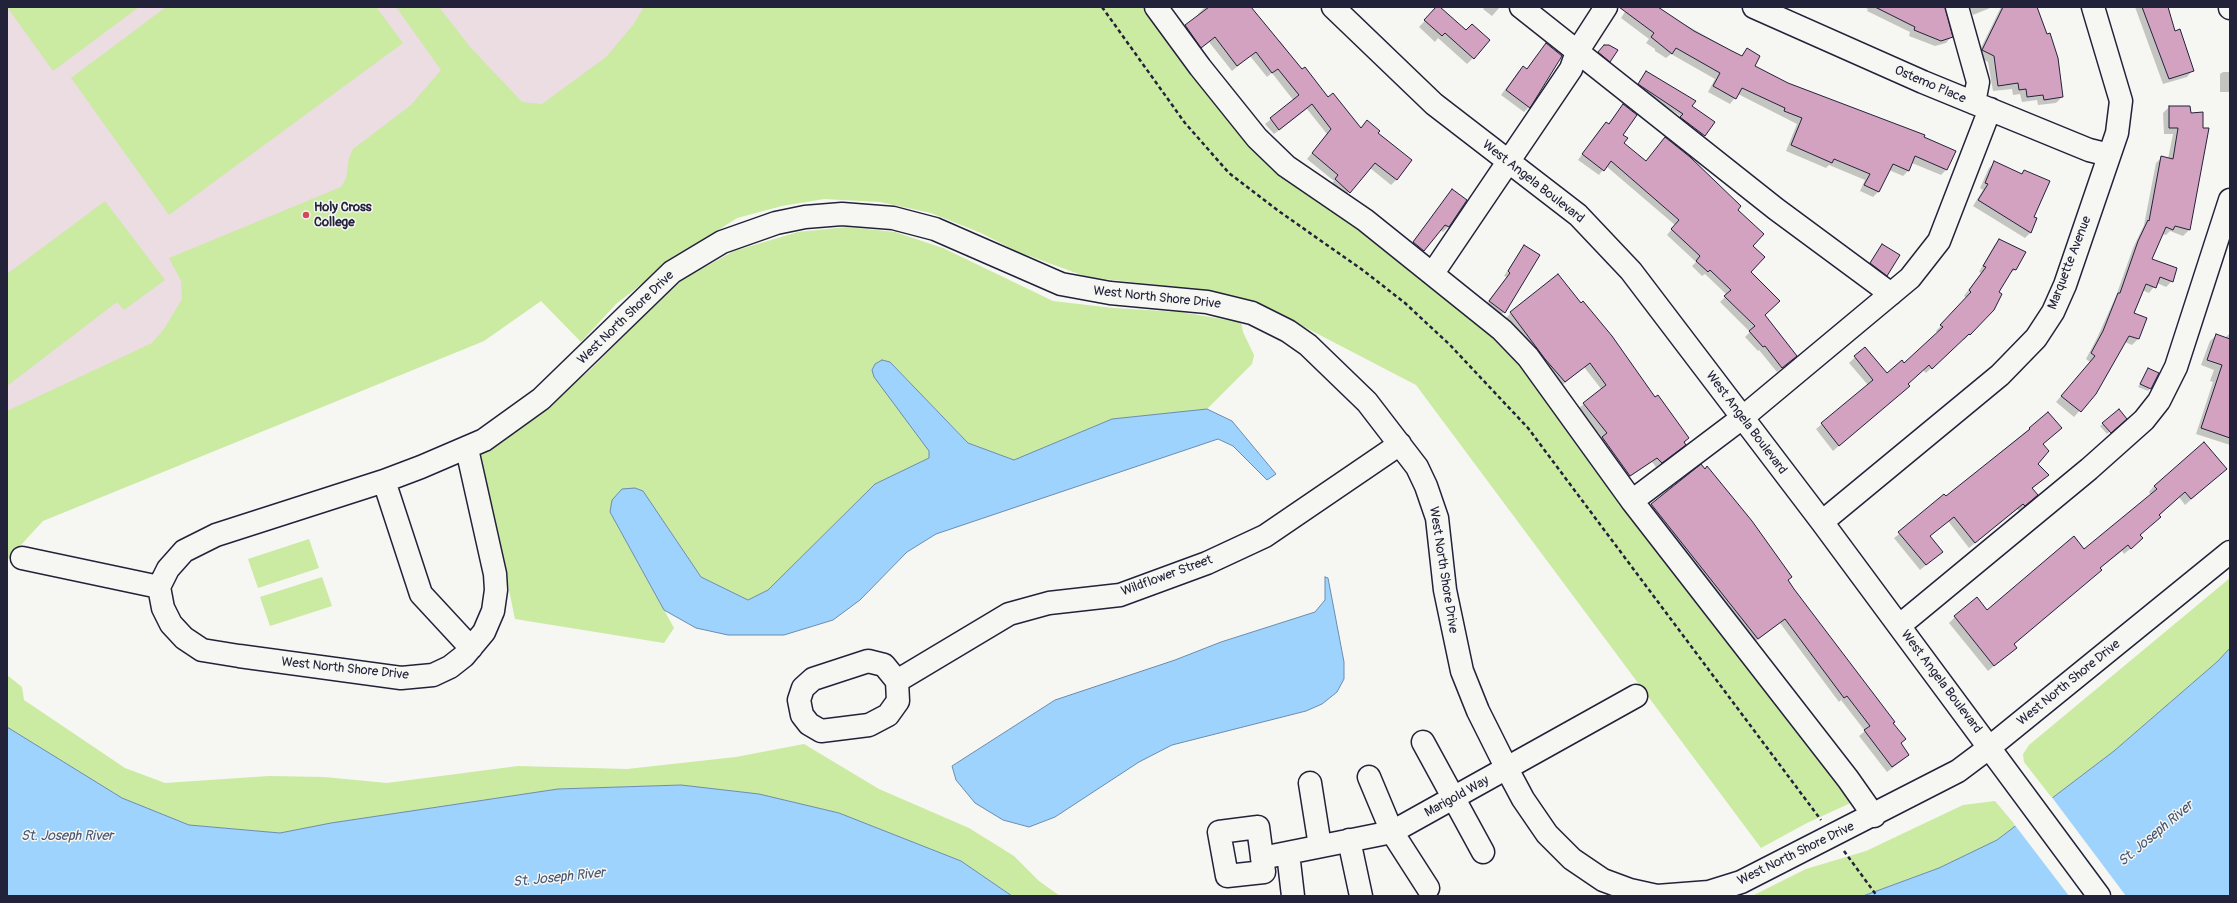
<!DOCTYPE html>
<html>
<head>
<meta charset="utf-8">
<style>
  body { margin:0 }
  #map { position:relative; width:2237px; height:903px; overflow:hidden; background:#f6f6f2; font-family:Pangolin,sans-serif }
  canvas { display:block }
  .frame { position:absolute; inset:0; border:8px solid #22223b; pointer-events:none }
</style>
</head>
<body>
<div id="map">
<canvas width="2237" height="903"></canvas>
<div class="frame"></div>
</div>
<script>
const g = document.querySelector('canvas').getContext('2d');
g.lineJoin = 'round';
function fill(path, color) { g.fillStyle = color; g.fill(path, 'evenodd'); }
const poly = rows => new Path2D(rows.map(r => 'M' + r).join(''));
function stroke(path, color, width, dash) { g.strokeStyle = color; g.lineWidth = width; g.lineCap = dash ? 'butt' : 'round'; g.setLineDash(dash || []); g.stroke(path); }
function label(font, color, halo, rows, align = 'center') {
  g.font = font + ' Pangolin,sans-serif'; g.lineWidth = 3; g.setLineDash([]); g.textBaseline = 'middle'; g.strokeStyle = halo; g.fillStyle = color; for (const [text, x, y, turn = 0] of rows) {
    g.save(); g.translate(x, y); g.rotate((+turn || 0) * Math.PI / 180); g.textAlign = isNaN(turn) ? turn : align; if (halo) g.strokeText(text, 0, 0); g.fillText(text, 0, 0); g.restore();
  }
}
fill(poly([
  [7,7,1049,7,927,122,7,461]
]), '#ecdde3');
fill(poly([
  [7,7,139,7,53,71],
  [166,7,376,7,403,43,169,215,71,78],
  [396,7,439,7,471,48,522,102,542,104,606,57,633,25,644,7,1147,7,1257,148,1416,272,1521,360,1855,801,1807,823,1761,848,1416,385,1264,306,1226,296,1184,288,1087,277,1016,251,981,233,931,213,880,202,824,199,782,206,737,218,675,258,616,304,581,342,541,301,484,341,43,521,7,560,7,411,152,343,164,329,182,299,181,281,169,258,341,187,346,179,349,158,353,149,411,105,441,70],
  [105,201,165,280,124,310,117,302,7,386,7,274],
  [847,227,895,232,943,248,1053,301,1113,308,1180,312,1241,322,1243,332,1254,355,1252,364,1207,409,1112,419,1014,460,968,443,890,362,929,451,929,458,875,484,768,590,748,600,701,577,643,491,610,512,674,628,664,643,515,619,481,455,589,371,647,312,683,279,734,251,798,232],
  [309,539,319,568,258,588,248,559],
  [322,577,332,606,270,626,260,597],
  [2230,578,2230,648,2218,661,2114,751,2052,798,2024,762,2023,754,2029,745],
  [7,675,22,687,24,700,125,768,165,783,269,776,324,777,387,783,518,766,627,769,736,757,804,744,879,789,969,828,1014,856,1039,881,1060,896,1012,896,961,861,839,813,759,794,681,785,558,789,331,823,280,833,189,825,122,798,7,727],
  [1995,801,2016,826,1997,840,1939,868,1863,896,1752,896,1806,869,1866,851,1963,805]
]), '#cbeaa2');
const water = poly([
  [882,360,890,362,968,443,1014,460,1112,419,1207,409,1232,421,1276,474,1267,480,1233,446,1218,439,936,534,907,552,860,600,833,620,784,635,728,635,696,628,664,610,610,512,612,500,622,489,635,488,643,491,701,577,748,600,768,590,875,484,929,458,929,451,874,377,872,370,875,364,882,360],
  [1325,577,1328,578,1344,662,1344,679,1337,692,1322,704,1306,711,1172,745,1139,762,1055,817,1029,827,1003,820,975,803,956,780,952,766,1055,700,1175,660,1221,642,1315,612,1325,600,1325,577],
  [2230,648,2230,896,1863,896,1939,868,1997,840,2114,751,2218,661,2230,648],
  [7,727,122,798,189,825,280,833,331,823,558,789,681,785,759,794,839,813,961,861,1012,896,7,896,7,727]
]);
fill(water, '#9dd3fc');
stroke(water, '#6c8caf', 1);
fill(poly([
  [2051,796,2126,896,2069,896,2014,824]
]), '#f6f6f2');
fill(poly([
  [1205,7,1247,7,1278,43,1280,41,1302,70,1360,129,1362,127,1376,133,1411,160,1396,180,1391,185,1370,168,1344,197,1330,185,1334,181,1307,159,1327,134,1307,109,1274,134,1265,124,1294,101,1272,73,1267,77,1250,56,1232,71,1209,42,1196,52,1180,31,1199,16,1198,14],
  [1438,7,1473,58,1467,64,1438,38,1435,42,1419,27],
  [1485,7,1500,7,1492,16,1483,9],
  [1628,7,1654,7,1741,56,1747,50,1753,66,1787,84,1955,152,1946,170,1941,175,1912,163,1908,171,1903,176,1889,170,1878,192,1873,197,1860,191,1865,180,1829,165,1826,168,1786,151,1797,124,1738,94,1730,104,1708,92,1715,79,1671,54,1666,58,1655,51,1655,49,1646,43,1649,39,1621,18],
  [1863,7,1944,7,1951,37,1946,43,1935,46,1909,36,1910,32,1867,11,1868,9],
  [1970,7,1990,7,1990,8,1973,15],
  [2001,7,2037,7,2062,97,2056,103,2038,105,2037,100,2022,102,2020,94,2013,95,2012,89,1993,91,1988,62,1977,56],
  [2135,7,2167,7,2175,32,2192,71,2187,77,2163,84],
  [1546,44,1529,107,1524,112,1501,95,1518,72,1523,68,1526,70],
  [1604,46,1609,61,1607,64,1596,55],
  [1646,72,1713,122,1701,138,1679,120,1682,117,1636,87],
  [2223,72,2230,72,2230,92,2220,92,2220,74],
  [1623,105,1623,144,1645,162,1665,138,1736,210,1752,246,1749,272,1764,315,1791,361,1777,372,1759,350,1758,351,1745,337,1750,332,1720,302,1727,295,1705,274,1702,276,1692,266,1696,262,1667,235,1675,225,1606,166,1599,175,1578,160,1601,128,1606,123,1608,124],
  [2169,107,2190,114,2202,129,2208,129,2189,230,2183,236,2170,231,2166,235,2162,234,2150,259,2172,281,2166,287,2157,283,2149,293,2142,290,2133,313,2146,319,2138,339,2132,345,2125,342,2095,393,2074,417,2056,402,2090,362,2086,359,2097,338,2116,296,2133,248,2144,225,2156,163,2161,158,2168,159,2173,134,2164,134,2163,113],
  [1995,163,2021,174,2024,171,2033,217,2035,218,2030,233,2025,238,1973,206,1983,190,1980,188,1989,168],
  [1452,191,1448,227,1443,232,1440,230,1418,256,1408,248],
  [1999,240,2025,252,2015,270,2009,274,1998,293,1993,310,1964,340,1963,338,1926,373,1923,370,1907,384,1903,391,1833,451,1816,429,1868,385,1849,363,1865,348,1887,375,1904,364,1938,333,1936,331,1967,298,1964,296,1981,273,1979,272,1994,246],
  [1882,245,1886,275,1884,278,1868,266],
  [1524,246,1504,312,1499,316,1485,305,1507,277,1504,276],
  [1511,313,1655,399,1688,438,1680,449,1656,467,1652,462,1625,480,1598,442,1602,438,1579,408,1602,390,1584,367,1560,387,1506,318],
  [2229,334,2230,335,2230,445,2196,434,2213,382,2210,381,2214,370,2201,365,2210,341,2216,335,2225,338],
  [2148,369,2150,388,2148,391,2138,387],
  [2048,413,2036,464,2048,475,2032,489,2031,500,2019,511,2017,509,1969,548,1948,521,1929,537,1936,557,1920,570,1894,538,1946,498],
  [2123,421,2107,434,2100,426,2103,424],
  [2204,443,2220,474,2185,505,2179,497,2139,535,2136,544,2124,554,2122,551,2099,569,2013,645,2010,653,1988,671,1949,623,1955,617,1987,611,2084,550,2151,495,2149,492,2154,486],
  [1673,489,1787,581,1892,724,1900,744,1908,754,1903,760,1887,772,1859,736,1865,731,1841,700,1839,702,1780,623,1752,644,1646,510]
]), '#0003');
const building = poly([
  [1209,7,1251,7,1302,69,1305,67,1328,97,1333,93,1361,128,1367,120,1380,131,1378,133,1412,160,1397,180,1375,163,1350,193,1335,179,1338,175,1312,153,1331,129,1312,104,1279,130,1270,118,1299,95,1278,69,1272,73,1256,52,1237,66,1215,37,1201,48,1185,25,1209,7],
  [1436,7,1440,7,1466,30,1472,24,1490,40,1474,59,1445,33,1442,36,1424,20,1436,7],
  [1619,7,1658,7,1694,31,1732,51,1742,56,1747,48,1760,56,1755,66,1788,83,1925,135,1924,137,1956,151,1947,170,1915,156,1909,171,1893,164,1879,192,1864,185,1870,174,1834,159,1832,163,1791,145,1802,118,1784,111,1785,108,1742,88,1736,99,1713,86,1720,73,1676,48,1672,54,1651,37,1654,33,1619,7],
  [1875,7,1945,7,1953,37,1941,41,1914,30,1915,27,1875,7],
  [2003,7,2037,7,2047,34,2050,33,2058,58,2063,97,2044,100,2043,95,2027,97,2026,89,2019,90,2018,83,1998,86,1994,56,1982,50,2003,7],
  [2142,7,2168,7,2175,31,2180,29,2194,71,2169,79,2142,7],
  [1546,43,1562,56,1530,108,1506,90,1523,66,1527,69,1546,43],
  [1604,45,1609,45,1618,50,1610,62,1598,52,1604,45],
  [1646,71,1696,101,1692,106,1715,122,1705,136,1680,117,1683,114,1638,84,1646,71],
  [1623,104,1637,115,1623,135,1628,138,1624,143,1646,161,1665,137,1690,157,1741,206,1738,210,1764,234,1753,246,1765,257,1751,272,1780,301,1765,315,1797,356,1782,368,1765,346,1763,347,1749,331,1755,326,1724,296,1731,290,1710,270,1708,272,1696,261,1700,256,1671,229,1679,220,1611,161,1604,171,1582,154,1606,122,1609,124,1623,104],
  [2169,106,2190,106,2191,113,2203,112,2203,128,2209,128,2190,230,2175,226,2173,230,2166,227,2152,259,2177,268,2173,282,2160,277,2156,288,2146,284,2134,313,2147,318,2139,339,2129,336,2096,394,2081,412,2061,396,2095,356,2091,353,2103,331,2118,293,2120,293,2138,241,2148,220,2149,221,2161,156,2173,159,2178,128,2169,128,2169,106],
  [1994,161,2022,174,2024,170,2050,181,2034,217,2037,218,2031,233,1978,200,1988,184,1985,183,1994,161],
  [1452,189,1467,200,1449,227,1445,225,1424,251,1413,242,1452,189],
  [1999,239,2026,252,2016,270,2013,269,1999,292,2002,294,1994,310,1970,335,1969,334,1932,369,1929,365,1908,384,1910,386,1839,446,1821,423,1873,380,1854,356,1865,347,1887,373,1902,360,1904,363,1943,327,1940,325,1971,292,1969,290,1986,267,1983,266,1999,239],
  [1882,244,1900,255,1887,276,1870,263,1882,244],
  [1524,245,1540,255,1505,313,1489,301,1510,273,1508,271,1524,245],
  [1558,274,1581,303,1583,301,1612,336,1655,397,1658,395,1689,438,1684,442,1686,445,1662,463,1657,458,1630,476,1602,437,1607,433,1583,403,1606,385,1590,363,1565,382,1545,359,1510,312,1558,274],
  [2216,334,2230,339,2230,438,2201,428,2222,365,2207,360,2216,334],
  [2148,368,2159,373,2151,389,2140,384,2148,368],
  [2119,409,2127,419,2111,433,2102,423,2119,409],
  [2048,412,2062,428,2043,444,2049,451,2038,464,2049,475,2032,488,2038,495,2025,506,2023,504,1975,543,1954,517,1930,536,1943,552,1926,565,1898,532,1944,494,1946,496,2030,429,2029,428,2048,412],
  [2204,442,2227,469,2191,499,2185,492,2159,515,2161,517,2140,535,2143,538,2131,549,2128,545,2100,568,2102,570,2014,644,2017,648,1994,666,1954,616,1977,597,1987,610,2074,536,2084,549,2157,489,2154,486,2204,442],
  [1701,464,1705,469,1707,466,1752,521,1792,577,1788,580,1794,589,1895,722,1893,723,1906,739,1901,743,1909,755,1892,767,1864,730,1870,726,1847,696,1844,698,1785,619,1758,639,1651,504,1701,464]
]);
fill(building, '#d3a2c0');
stroke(building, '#22223b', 1);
const minor = poly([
  [1156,7,1200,67,1257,138,1286,166,1365,220,1502,330,1528,357,1632,501,1848,779,1874,816],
  [1333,7,1434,104,1578,215,1631,271,1822,522,2099,896],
  [1521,7,1776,209,1891,294],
  [1754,7,1923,82,2089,150,2109,155],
  [1957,7,1978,82,1974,103],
  [2230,7,2230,8],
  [1433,273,1571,69,1577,52,1606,7],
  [467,449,495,574,496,590,493,611,484,632,464,656,450,667,433,675,401,678,239,656,202,650,184,638,171,624,163,608,159,587,168,569,184,551,216,535,384,481,421,467,484,440,541,399,672,272,722,242,776,223,805,217,842,214,893,218,935,229,1061,284,1110,293,1207,302,1252,313,1288,331,1308,345,1367,402,1417,467,1426,486,1437,518,1445,590,1462,671,1478,711,1507,769,1523,799,1547,834,1572,859,1603,880,1630,890,1657,896,1709,892,1741,882,1958,771,1990,747,2230,552],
  [384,481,421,594,471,648],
  [1632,501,1742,418,1910,278,1939,241,1990,109],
  [1822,522,2000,375,2036,338,2053,312,2065,285,2117,133,2121,101,2093,7],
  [22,558,159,587],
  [1899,626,2089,469,2144,420,2159,401,2176,367,2230,200],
  [897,681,898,701,888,715,869,725,821,731,809,724,802,715,799,700,803,688,813,679,868,661,884,665,897,681,1009,614,1049,603,1120,595,1207,563,1265,536,1400,444],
  [1423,742,1483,852],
  [1369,777,1392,832,1428,888],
  [1310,783,1320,846],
  [1258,827,1264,872,1227,876,1219,832,1258,827],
  [1349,840,1361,896],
  [1288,853,1293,896],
  [1262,858,1392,832,1636,696]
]);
stroke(minor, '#22223b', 25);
stroke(poly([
  [1102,7,1185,123,1229,173,1280,212,1364,271,1405,303,1450,345,1528,428,1821,820],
  [1844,851,1877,896]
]), '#22223b', 2.5, [4, 3]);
stroke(minor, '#f6f6f2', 22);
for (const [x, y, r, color] of [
  [306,215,4,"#d1495b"]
]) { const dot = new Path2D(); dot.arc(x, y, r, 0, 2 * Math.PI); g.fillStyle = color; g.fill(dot); stroke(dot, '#f6f6f2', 1.5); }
label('13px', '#22223b', '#f6f6f2', [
  ["Ostemo Place",1930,85,23],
  ["West Angela Boulevard",1533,182,38],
  ["Marquette Avenue",2070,263,-69],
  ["West North Shore Drive",1157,298,6],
  ["West North Shore Drive",626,318,-44],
  ["West Angela Boulevard",1746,423,53],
  ["West North Shore Drive",1443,570,81],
  ["Wildflower Street",1167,576,-20],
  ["West North Shore Drive",345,669,6],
  ["West Angela Boulevard",1941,682,53],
  ["West North Shore Drive",2069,683,-39],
  ["Marigold Way",1457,797,-29],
  ["West North Shore Drive",1796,854,-26]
]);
label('bold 13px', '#22223b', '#f6f6f2', [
  ["Holy Cross",314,208],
  ["College",314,223]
], 'left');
label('italic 14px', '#475775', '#f6f6f2', [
  ["St. Joseph River",2156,834,-40],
  ["St. Joseph River",67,836],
  ["St. Joseph River",559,878,-6]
]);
</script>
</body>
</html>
